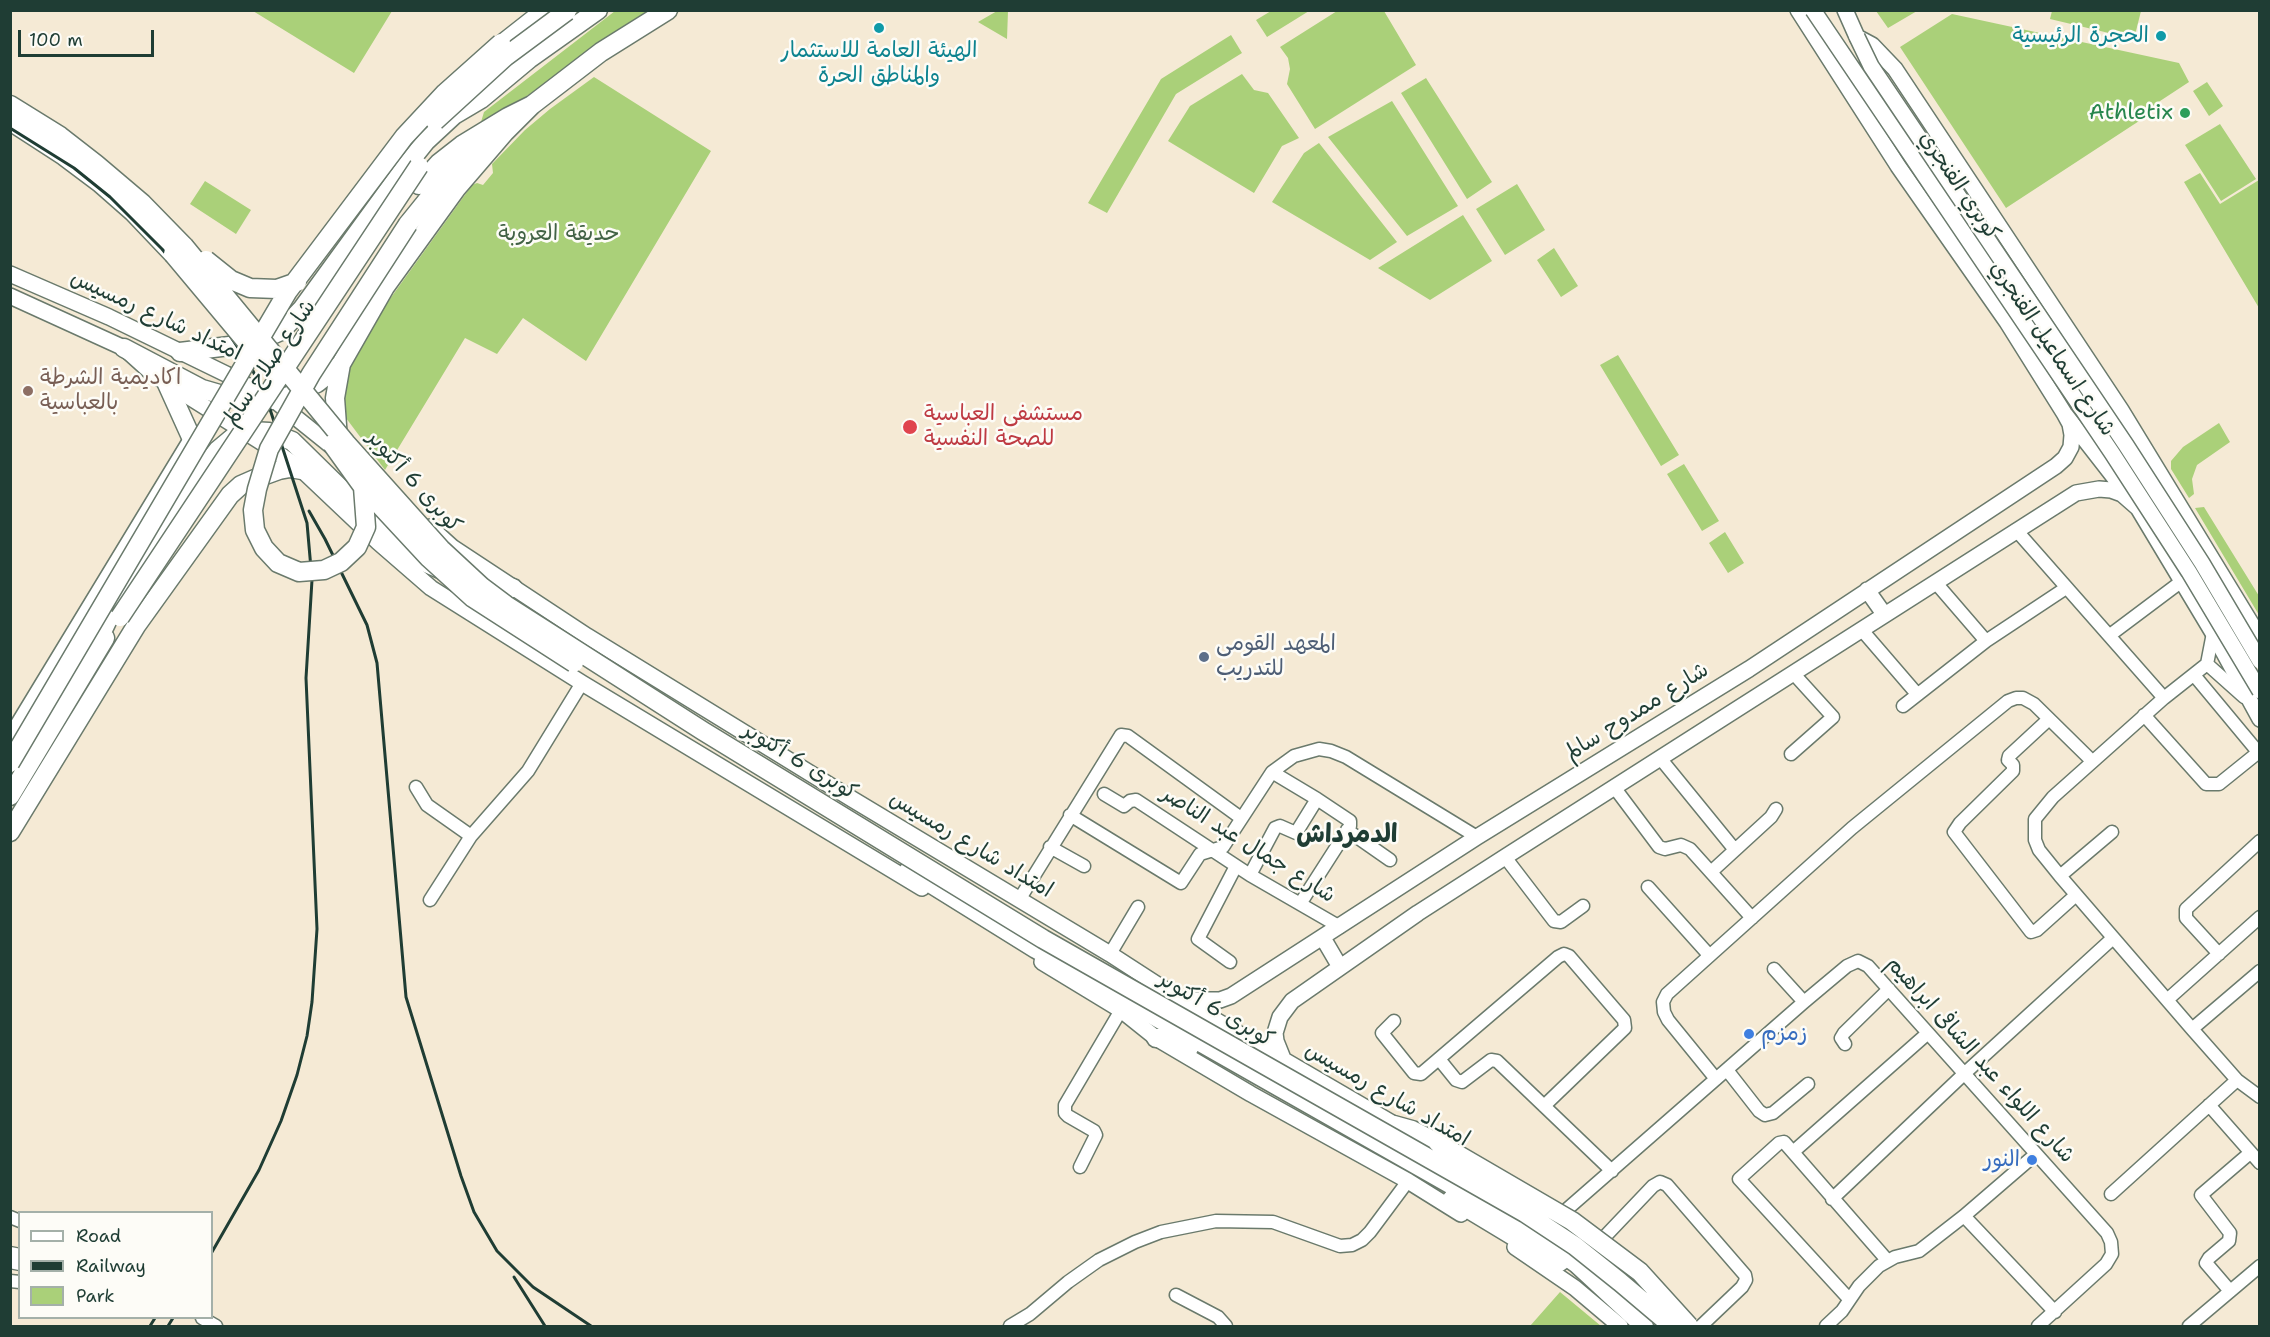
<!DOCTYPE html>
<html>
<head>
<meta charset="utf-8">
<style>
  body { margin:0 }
  #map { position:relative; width:2270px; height:1337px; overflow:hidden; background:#f5ead5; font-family:"Shantell Sans",sans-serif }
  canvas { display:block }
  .frame { position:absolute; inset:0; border:12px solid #1f3d34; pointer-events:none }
  .legend { position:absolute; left:18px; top:1211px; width:195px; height:108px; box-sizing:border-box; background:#fdfcf7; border:2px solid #a4b0a9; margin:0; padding:8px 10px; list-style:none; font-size:18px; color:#1f3d34 }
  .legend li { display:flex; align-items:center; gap:12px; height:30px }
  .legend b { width:30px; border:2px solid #a4b0a9 }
  .scale { position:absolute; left:18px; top:30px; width:136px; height:27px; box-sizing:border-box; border:3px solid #1f3d34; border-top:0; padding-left:8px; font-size:18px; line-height:21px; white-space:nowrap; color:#1f3d34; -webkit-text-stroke:4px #fdfcf7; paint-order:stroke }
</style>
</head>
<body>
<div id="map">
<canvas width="2270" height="1337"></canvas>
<div class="frame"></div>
<ul class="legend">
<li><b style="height:8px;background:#fff"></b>Road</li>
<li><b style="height:8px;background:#1f3d34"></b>Railway</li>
<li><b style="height:16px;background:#aad079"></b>Park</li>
</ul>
<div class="scale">100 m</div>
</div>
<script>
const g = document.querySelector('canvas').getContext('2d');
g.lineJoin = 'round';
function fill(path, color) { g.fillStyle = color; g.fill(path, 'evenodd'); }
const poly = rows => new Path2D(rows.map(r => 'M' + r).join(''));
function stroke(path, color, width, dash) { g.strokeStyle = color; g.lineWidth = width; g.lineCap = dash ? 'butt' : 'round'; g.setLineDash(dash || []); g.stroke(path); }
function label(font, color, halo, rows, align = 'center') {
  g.font = font + ' "Shantell Sans","Playpen Sans Arabic",sans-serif'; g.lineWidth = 5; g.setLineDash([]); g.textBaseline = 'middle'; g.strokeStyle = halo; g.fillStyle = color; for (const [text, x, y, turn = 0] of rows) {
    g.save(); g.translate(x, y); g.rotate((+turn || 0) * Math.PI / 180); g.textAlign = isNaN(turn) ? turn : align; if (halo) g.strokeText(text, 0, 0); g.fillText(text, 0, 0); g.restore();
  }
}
fill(poly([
  [253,11,392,11,354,73],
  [615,11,654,11,485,124,481,122,484,112],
  [997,11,1008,11,1007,39,978,22],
  [1271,11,1271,10,1309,11,1267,37,1256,20],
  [1337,11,1384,11,1416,65,1315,129,1287,84,1290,69,1288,58,1280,47],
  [1876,11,1917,11,1888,28],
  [2113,11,2123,12,2141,11,2134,39,2050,19,2052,11],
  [1952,14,2179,63,2189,82,2157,103,2159,108,2006,208,1900,47],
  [1231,35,1242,53,1176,94,1107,213,1088,203,1161,79],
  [1242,74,1254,90,1268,93,1299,138,1282,146,1254,193,1168,141,1190,106],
  [594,77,711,151,586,361,523,318,497,354,465,338,385,470,346,418,343,379,361,339,472,185,477,183,483,185,493,173,492,164,525,130,550,109],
  [1426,78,1492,182,1467,199,1401,93],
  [2207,82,2223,106,2209,116,2193,91],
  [1392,101,1458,206,1407,236,1328,137],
  [2220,124,2256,179,2221,201,2185,145],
  [1319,143,1397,242,1370,260,1272,202,1304,153],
  [2200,173,2220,204,2259,180,2259,308,2184,182],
  [205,181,251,210,236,234,190,204],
  [1517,184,1545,230,1505,255,1476,209],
  [1463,215,1492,261,1430,300,1378,268],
  [1554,248,1578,286,1561,297,1537,260],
  [1618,355,1679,455,1661,466,1600,365],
  [2219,423,2230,442,2197,465,2192,479,2194,494,2189,498,2171,469,2171,461,2183,447],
  [1684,464,1719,521,1702,531,1667,474],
  [2204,507,2259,596,2259,615,2195,508],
  [1725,532,1744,563,1728,573,1709,543],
  [1560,1292,1601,1326,1530,1326]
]), '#aad079');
const minor = poly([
  [2016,530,2164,698],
  [1936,583,1986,641],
  [1861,629,1917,694],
  [2213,633,2207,664,2164,698,2053,797,2035,819,2035,840,2039,850,2060,876,2192,1029,2237,1080,2260,1097],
  [2110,635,2182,581],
  [2207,664,2244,697],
  [2194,675,2258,752],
  [1903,706,1986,641,2066,588],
  [2144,715,2206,784,2219,784,2260,751],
  [2049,719,2009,756,2008,760,2013,765,2013,771,1960,823,1954,832,2031,932,2037,930,2076,895],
  [10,735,191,437],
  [1791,754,1833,717,1793,673],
  [1660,758,1735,850],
  [1272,772,1317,799,1350,821,1350,826,1300,904],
  [416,787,427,805,471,836,528,771,582,683],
  [1614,787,1659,847,1665,849,1681,845,1690,849,1752,918],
  [1104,794,1124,806,1130,801,1136,800,1250,875,1340,927],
  [1070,815,1181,883,1200,854,1223,847,1272,772,1294,756,1319,749,1331,751,1346,757,1477,837],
  [1347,830,1390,860],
  [1050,847,1084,866],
  [1505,857,1554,921,1561,922,1583,906],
  [1711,872,1771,817,1776,809],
  [1250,875,1275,828,1280,826,1296,833,1317,799],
  [2060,876,2112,832],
  [1648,887,1709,955],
  [430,900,471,836],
  [1019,900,1121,735,1128,736,1241,818],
  [1110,954,1138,907],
  [2219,954,2186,918,2186,909,2260,841],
  [1230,962,1198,939,1236,866],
  [1774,969,1804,1002],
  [2167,1000,2260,917],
  [1394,1021,1382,1033,1414,1073,1421,1074,1558,957,1564,954,1569,956,1624,1020,1625,1028,1544,1106],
  [2192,1029,2260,971],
  [1845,1044,1841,1038,1844,1033,1889,989],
  [1439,1059,1456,1080,1462,1082,1491,1060,1497,1061,1612,1171],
  [1727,1070,1759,1111,1765,1115,1773,1113,1808,1084],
  [1716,1079,1668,1020,1664,1012,1663,1002,1667,994,1852,828,2008,701,2016,698,2023,698,2034,704,2092,761],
  [2209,1105,2260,1163],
  [1793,1152,1928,1033],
  [1080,1167,1096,1135,1094,1131,1068,1116,1065,1113,1065,1105,1121,1010],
  [2111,1194,2237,1080],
  [1832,1199,1965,1073,2113,938],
  [1964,1216,2055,1312],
  [10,1217,20,1221],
  [1557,1218,1804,1002,1847,966,1858,961,1868,966,2107,1233,2111,1242,2112,1254,2106,1264,2038,1326],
  [1595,1247,1653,1186,1660,1182,1667,1185,1745,1275,1746,1280,1742,1287,1701,1326],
  [10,1253,20,1255],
  [10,1262,20,1264],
  [10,1281,20,1282],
  [2230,1291,2206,1263,2209,1258,2229,1241,2230,1233,2201,1195,2250,1153],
  [1176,1295,1218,1317,1226,1326],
  [1849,1299,1739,1179,1779,1143,1784,1142,1887,1260],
  [202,1318,216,1326],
  [1010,1326,1030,1314,1068,1282,1099,1260,1135,1242,1161,1232,1216,1221,1273,1222,1340,1246,1352,1245,1362,1240,1370,1232,1408,1181],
  [1826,1326,1842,1311,1859,1286,1879,1266,1895,1257,1919,1251,1964,1216,2036,1154],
  [2189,1326,2260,1266]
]);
const major = poly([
  [1798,10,1898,166,2007,322,2064,413,2138,508,2213,633,2260,719],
  [1845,10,1857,37,1872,45,1895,69,2121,410,2260,638],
  [501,43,543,10],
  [10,274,109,317,226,374,274,400,340,453],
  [10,296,124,348,154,375,272,449,302,470,378,542,431,588,582,683,922,888],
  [430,527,452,547,587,636,852,799,1110,954,1181,1000,1404,1130],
  [1867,590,1884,614],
  [1323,938,1340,967],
  [1042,962,1121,1010,1156,1038,1251,1094,1408,1181,1461,1214],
  [1184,1000,1220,1000,1231,996,1477,837,1749,669,2056,466,2065,458,2071,447,2072,435,2070,424,2064,413],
  [1284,1061,1276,1041,1275,1033,1280,1017,1292,1001,1418,913,1505,857,2076,493,2099,489,2111,490,2122,494,2138,508],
  [1515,1247,1575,1288,1620,1326],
  [1604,1256,1651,1293]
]);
const highway = poly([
  [10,105,60,136,96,164,142,203,184,246],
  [10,121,64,156,100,183,133,212,173,254],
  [419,185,439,163,462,145,508,117,532,105,601,52,668,10],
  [408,224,429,198,481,143],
  [124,348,202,389,240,400,274,400,289,396,317,383,341,364,385,287,456,189,505,132,532,105],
  [180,352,254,343,281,331,302,309,406,166,426,141,454,115,481,99,529,59,598,10],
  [338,439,335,398,341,364],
  [193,481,218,450,236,435,251,431,269,432,292,441,393,540,417,559,442,570],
  [468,578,513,588],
  [99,646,102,632,111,613,193,481,195,466,191,437,167,384],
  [10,796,105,638],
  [10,832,136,626,230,495,241,485,257,478,279,470,290,468,302,470],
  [909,870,1036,949,1522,1225,1577,1264,1644,1326],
  [1156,1038,1171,1038,1189,1048],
  [1394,1125,1412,1130,1438,1143],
  [1452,1199,1548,1257,1560,1262]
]);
stroke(minor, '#6a7a6c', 15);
stroke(major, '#6a7a6c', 18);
stroke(highway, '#6a7a6c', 21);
stroke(minor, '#fff', 12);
stroke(major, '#fff', 15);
stroke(highway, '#fff', 18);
stroke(poly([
  [10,128,74,168,110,197,162,249,215,313,252,369,267,400,307,523,312,580,306,678,317,929,312,1002,307,1036,297,1075,281,1121,259,1170,212,1252],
  [309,511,325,539,367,625,377,663,406,997,461,1176,474,1212,497,1251,533,1287,591,1326],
  [514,1277,545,1326],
  [150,1326,155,1318],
  [168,1326,173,1318]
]), '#1f3d34', 3);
const majorBridge = poly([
  [1813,10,2112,453,2189,572,2260,691],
  [1857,37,1871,66,2126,445,2202,563,2260,661]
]);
const highwayBridge = poly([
  [435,121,505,57,567,11],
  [184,246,346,443,441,549,482,587,506,605,703,731,1043,939,1525,1213,1575,1246,1620,1282,1672,1326],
  [173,254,260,358],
  [206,260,231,280,250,288,277,289,297,282],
  [332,444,363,487,429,558,473,598,574,663],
  [363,487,366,527,357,547,341,562,324,570,299,572,278,563,264,548,255,530,253,510,257,489,269,449,311,374,408,224],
  [120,617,419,166],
  [10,763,288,291,404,137,445,93,501,43],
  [1438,1143,1572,1221,1640,1272,1689,1326]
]);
stroke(majorBridge, '#6a7a6c', 18, []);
stroke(highwayBridge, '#6a7a6c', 21, []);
stroke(majorBridge, '#fff', 15);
stroke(highwayBridge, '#fff', 18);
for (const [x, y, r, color] of [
  [879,28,6,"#0f9aa8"],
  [2161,36,6,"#0f9aa8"],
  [2185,113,6,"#2e9e5b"],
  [28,391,6,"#8d6e63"],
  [910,427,8,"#e0444e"],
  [1204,657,6,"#5c6f8a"],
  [1749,1034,6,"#3f7fe0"],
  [2032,1160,6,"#3f7fe0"]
]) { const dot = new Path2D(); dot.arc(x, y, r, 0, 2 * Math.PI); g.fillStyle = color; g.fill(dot); stroke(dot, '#fdfcf7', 2); }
label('22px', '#0d838f', '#fdfcf7', [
  ["الحجرة الرئيسية",2149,36],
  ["الهيئة العامة للاستثمار",879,51,"center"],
  ["والمناطق الحرة",879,76,"center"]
], 'right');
label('22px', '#27864d', '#fdfcf7', [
  ["Athletix",2173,113]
], 'right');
label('22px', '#1f3d34', '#fdfcf7', [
  ["كوبري الفنجري",1959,186,56],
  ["امتداد شارع رمسيس",156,316,25],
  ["شارع اسماعيل الفنجري",2052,349,56],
  ["شارع صلاح سالم",270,363,-56],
  ["كوبرى 6 أكتوبر",414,482,48],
  ["شارع ممدوح سالم",1637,712,-32],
  ["كوبرى 6 أكتوبر",800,762,31],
  ["امتداد شارع رمسيس",971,845,31],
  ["شارع جمال عبد الناصر",1248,845,32],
  ["كوبرى 6 أكتوبر",1216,1010,30],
  ["شارع اللواء عبد الشافى ابراهيم",1980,1060,48],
  ["امتداد شارع رمسيس",1387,1095,30]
]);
label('22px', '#426245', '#fdfcf7', [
  ["حديقة العروبة",559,234]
]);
label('22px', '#785e54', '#fdfcf7', [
  ["اكاديمية الشرطة",40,378],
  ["بالعباسية",40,403]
], 'left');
label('22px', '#be3a42', '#fdfcf7', [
  ["مستشفى العباسية",924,414],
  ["للصحة النفسية",924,439]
], 'left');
label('22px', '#4e5e75', '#fdfcf7', [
  ["المعهد القومى",1216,644],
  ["للتدريب",1216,669]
], 'left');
label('22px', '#366cbe', '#fdfcf7', [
  ["زمزم",1761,1034],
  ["النور",2020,1160,"right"]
], 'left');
label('bold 26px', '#1f3d34', '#fdfcf7', [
  ["الدمرداش",1347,835]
]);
</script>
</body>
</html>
